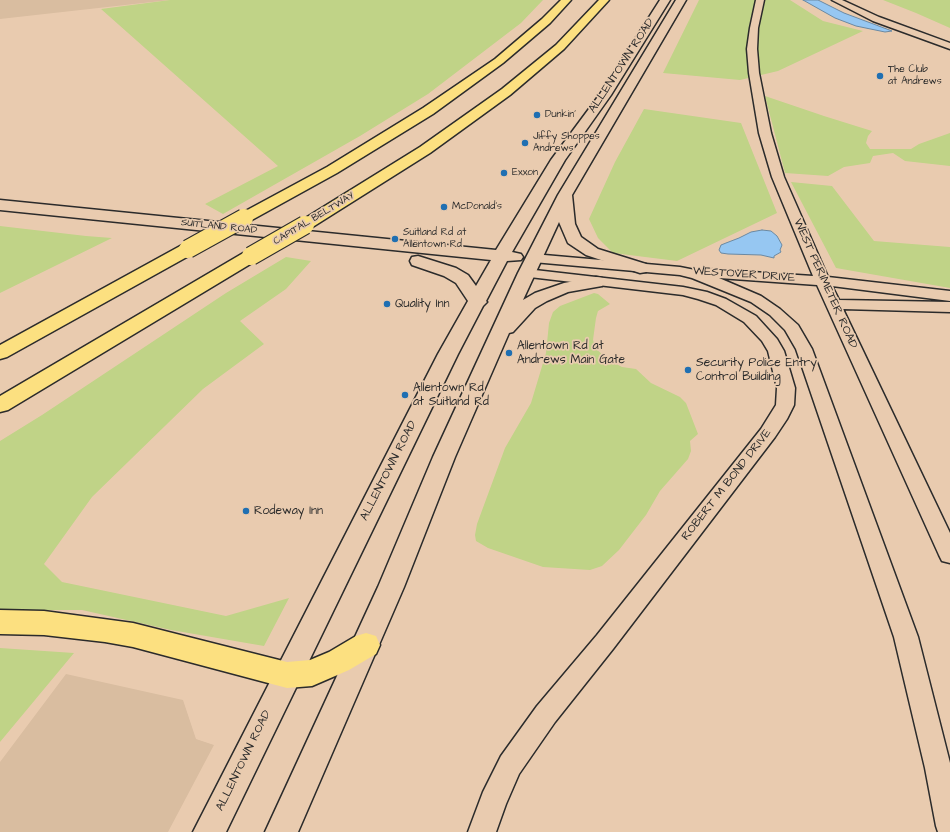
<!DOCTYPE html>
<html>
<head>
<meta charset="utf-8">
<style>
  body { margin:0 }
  canvas { display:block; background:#e9cbaf }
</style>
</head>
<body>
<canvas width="950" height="832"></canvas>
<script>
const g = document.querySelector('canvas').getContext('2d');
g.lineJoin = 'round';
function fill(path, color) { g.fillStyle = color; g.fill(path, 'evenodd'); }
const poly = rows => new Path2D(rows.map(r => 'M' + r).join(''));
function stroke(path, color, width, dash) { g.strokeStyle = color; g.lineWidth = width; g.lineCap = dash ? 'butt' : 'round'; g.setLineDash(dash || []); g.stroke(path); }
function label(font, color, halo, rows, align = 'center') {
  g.font = font + ' "Architects Daughter",sans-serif'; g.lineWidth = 3.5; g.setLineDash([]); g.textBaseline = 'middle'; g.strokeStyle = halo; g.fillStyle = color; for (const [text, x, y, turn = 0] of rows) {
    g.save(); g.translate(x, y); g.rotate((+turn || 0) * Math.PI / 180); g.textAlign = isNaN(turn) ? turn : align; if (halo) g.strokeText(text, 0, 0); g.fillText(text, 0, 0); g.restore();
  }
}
fill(poly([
  [0,0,170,0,0,19],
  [66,674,183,700,196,739,214,745,168,832,0,832,0,762]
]), '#d9bda0');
fill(poly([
  [170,0,543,0,521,23,428,94,360,136,223,214,205,204,278,166,101,9],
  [699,0,790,0,823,21,863,31,778,71,740,80,663,73],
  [883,0,950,0,950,28,916,13],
  [765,96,824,116,872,131,868,136,866,143,870,149,911,149,919,144,950,133,950,166,905,161,893,153,873,156,870,163,844,167,828,176,785,173],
  [644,109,741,123,777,213,677,261,613,253,598,238,589,219,615,162],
  [791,182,832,186,874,241,950,247,950,288,836,268],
  [0,226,86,236,112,238,0,293],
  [286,257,311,261,286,289,240,321,264,344,203,389,92,497,44,564,62,582,226,616,289,598,264,646,171,630,82,610,0,610,0,441,42,415,226,293],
  [594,293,598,294,610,304,598,311,596,318,593,340,596,349,609,360,622,367,636,369,651,383,680,397,686,403,698,434,690,441,691,451,688,459,660,491,646,515,619,550,602,566,590,570,543,567,488,548,476,541,475,535,477,524,505,448,531,403,546,353,549,323,553,312,560,306],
  [0,648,74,653,0,742]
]), '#c0d387');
const water = poly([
  [803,0,818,0,844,13,892,31,885,32,856,26,835,18,803,0],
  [762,230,771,231,777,236,782,245,780,250,781,252,774,256,774,258,761,255,728,254,721,253,719,250,721,245,726,243,739,238,751,232,762,230]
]);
fill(water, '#96c7f2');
stroke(water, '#6b89a2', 1);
const tertiary = poly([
  [756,0,764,0,758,28,757,49,759,73,771,133,784,177,828,277,950,291,950,301,832,286,839,300,950,302,950,312,843,309,950,533,950,563,942,561,939,555,817,285,719,278,761,296,780,309,798,325,812,349,918,637,950,763,950,832,938,832,936,826,925,768,894,637,796,349,785,330,770,315,751,302,692,278,680,275,533,262,528,261,526,258,528,255,533,254,680,267,700,271,706,269,813,276,772,177,759,133,749,73,747,49,750,28,756,0],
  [832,0,842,0,879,17,950,43,950,49,873,21,832,0],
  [526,269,683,287,707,292,726,299,756,316,777,339,784,351,795,388,794,405,787,419,775,437,613,649,555,722,519,774,506,804,496,832,468,832,483,792,501,756,537,706,597,635,761,429,776,405,777,388,768,351,762,341,744,322,716,305,698,299,683,295,521,276,519,273,521,270,526,269]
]);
const secondary = poly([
  [660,0,670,0,611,95,565,160,512,252,521,254,523,257,521,260,507,261,486,301,487,302,483,306,458,354,226,832,193,832,438,354,468,301,456,283,444,276,412,265,410,261,412,257,418,256,456,268,468,275,476,286,491,260,0,210,0,200,496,250,551,160,600,94,660,0],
  [676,0,686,0,572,195,575,224,581,237,598,249,646,264,648,268,646,272,640,273,586,255,568,243,559,222,523,300,535,293,564,283,596,277,602,278,605,282,602,286,568,292,547,301,535,308,513,332,509,333,455,457,404,587,298,832,265,832,378,587,433,457,518,273,558,195,676,0]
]);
const motorway = poly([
  [561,0,571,0,550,23,503,63,433,114,337,173,250,221,244,223,238,221,236,218,238,215,327,167,423,108,495,59,542,19,561,0],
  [599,0,609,0,564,49,510,95,430,153,311,228,305,230,299,228,297,225,299,222,420,147,502,89,556,45,599,0],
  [188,244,194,245,197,249,194,253,7,357,0,359,0,345,182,245,188,244],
  [251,251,257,252,260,256,257,260,8,410,0,412,0,396,245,252,251,251],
  [0,610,44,611,133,623,287,662,310,660,329,652,356,636,366,633,376,636,380,645,376,654,349,670,312,686,287,688,133,647,105,642,44,635,0,634,0,610]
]);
stroke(tertiary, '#2b2b2b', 3);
stroke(secondary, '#2b2b2b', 3);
stroke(motorway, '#2b2b2b', 3);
fill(tertiary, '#e9cbaf');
fill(secondary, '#e9cbaf');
fill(motorway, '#fce080');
const motorwayBridge = poly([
  [188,249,244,218],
  [251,256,305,225]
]);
stroke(motorwayBridge, '#2b2b2b', 20, []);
stroke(motorwayBridge, '#fce080', 18);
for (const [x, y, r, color] of [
  [880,76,4,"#1f6fb2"],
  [537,115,4,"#1f6fb2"],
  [525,143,4,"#1f6fb2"],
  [504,173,4,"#1f6fb2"],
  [444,207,4,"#1f6fb2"],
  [395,239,4,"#1f6fb2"],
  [387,304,4,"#1f6fb2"],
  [509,353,4,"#1f6fb2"],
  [688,370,4,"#1f6fb2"],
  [405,395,4,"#1f6fb2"],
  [246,511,4,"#1f6fb2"]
]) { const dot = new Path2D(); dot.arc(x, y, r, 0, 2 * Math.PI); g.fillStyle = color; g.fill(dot); stroke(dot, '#e9cbaf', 1.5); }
label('10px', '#2b2b2b', '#e9cbaf', [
  ["The Club",888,70],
  ["at Andrews",888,82],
  ["Dunkin'",545,115],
  ["Jiffy Shoppes",533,137],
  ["Andrews",533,149],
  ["Exxon",512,173],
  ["McDonald's",452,207],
  ["Suitland Rd at",403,233],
  ["Allentown Rd",403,245]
], 'left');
label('10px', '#2b2b2b', '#e9cbaf', [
  ["CAPITAL BELTWAY",314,219,-31],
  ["SUITLAND ROAD",219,227,6]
]);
label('12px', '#2b2b2b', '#e9cbaf', [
  ["ALLENTOWN ROAD",622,66,-57],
  ["WESTOVER DRIVE",744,275,4],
  ["WEST PERIMETER ROAD",825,284,66],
  ["ALLENTOWN ROAD",389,471,-63],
  ["ROBERT M BOND DRIVE",727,485,-52],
  ["ALLENTOWN ROAD",244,761,-64]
]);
label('12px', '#2b2b2b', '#e9cbaf', [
  ["Quality Inn",395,304],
  ["Allentown Rd at",517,346],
  ["Andrews Main Gate",517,360],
  ["Security Police Entry",696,363],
  ["Control Building",696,377],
  ["Allentown Rd",413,388],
  ["at Suitland Rd",413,402],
  ["Rodeway Inn",254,511]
], 'left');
</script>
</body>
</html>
